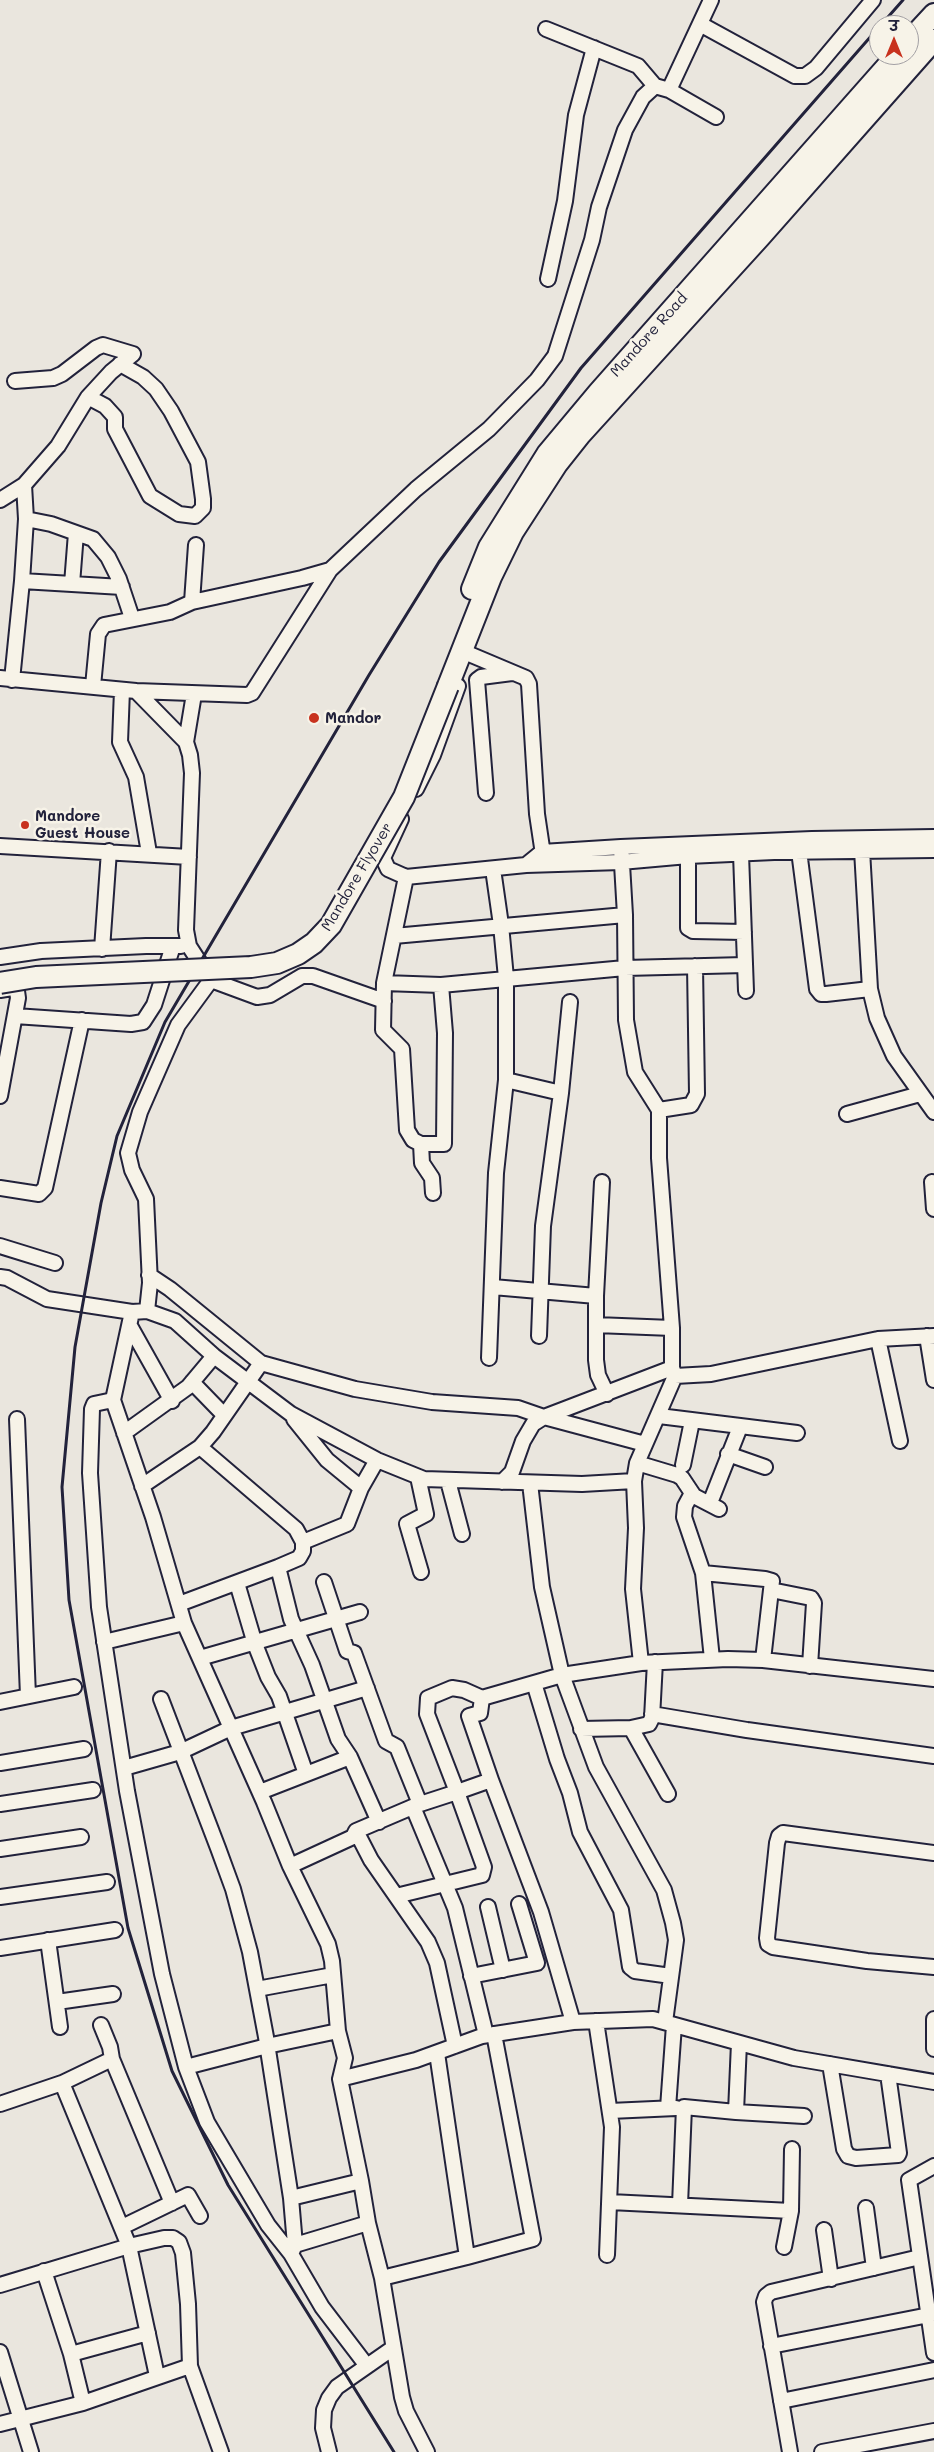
<!DOCTYPE html>
<html>
<head>
<meta charset="utf-8">
<style>
  body { margin:0 }
  #map { position:relative; width:934px; height:2452px; overflow:hidden; background:#eae6de; font-family:Mali,"Playpen Sans Deva",sans-serif }
  canvas { display:block }
  .north { position:absolute; left:869px; top:15px; width:50px; height:50px; box-sizing:border-box; background:#f7f3e8; border:1px solid #a29fa3; border-radius:50%; rotate:0deg; font-size:14px; font-weight:700; line-height:20px; text-align:center; color:#22223b }
  .north::after { content:''; display:block; margin:auto; width:18px; height:22px; background:#c8321e; clip-path:polygon(50% 0,100% 100%,50% 72%,0 100%) }
</style>
</head>
<body>
<div id="map">
<canvas width="934" height="2452"></canvas>
<div class="north">उ</div>
</div>
<script>
const g = document.querySelector('canvas').getContext('2d');
g.lineJoin = 'round';
const poly = rows => new Path2D(rows.map(r => 'M' + r).join(''));
function stroke(path, color, width, dash) { g.strokeStyle = color; g.lineWidth = width; g.lineCap = dash ? 'butt' : 'round'; g.setLineDash(dash || []); g.stroke(path); }
function label(font, color, halo, rows, align = 'center') {
  g.font = font + ' Mali,sans-serif'; g.lineWidth = 5; g.setLineDash([]); g.textBaseline = 'middle'; g.strokeStyle = halo; g.fillStyle = color; for (const [text, x, y, turn = 0] of rows) {
    g.save(); g.translate(x, y); g.rotate((+turn || 0) * Math.PI / 180); g.textAlign = isNaN(turn) ? turn : align; if (halo) g.strokeText(text, 0, 0); g.fillText(text, 0, 0); g.restore();
  }
}
const minor = poly([
  [700,24,795,76,805,76,816,68,873,0],
  [546,29,638,66,655,86],
  [669,90,716,117],
  [548,279,565,201,576,115,594,48],
  [15,381,53,378,62,374,96,348,103,345,133,354],
  [88,397,105,406,115,417,115,429,150,496,179,514,195,516,203,508,203,499,198,462,171,411,156,389,143,377,120,364],
  [0,500,24,485,58,446,88,397,111,372,133,354],
  [26,519,51,524,93,539,108,557,119,579,132,618],
  [22,581,122,587],
  [72,584,76,533],
  [192,602,196,545],
  [462,651,526,678,529,684,537,814,544,861],
  [0,678,136,691,186,742,190,755,192,773,186,930,189,946,211,980,178,1025,140,1112,128,1153,132,1170,146,1199,150,1283,147,1311],
  [12,680,22,581,26,519,24,485],
  [93,686,98,634,104,625,170,612,192,602,302,578,330,570],
  [122,690,120,742,136,777,149,853],
  [136,691,247,695,252,693,330,570,416,489,489,429,537,380,555,356,592,240,599,207,625,130,643,97,655,86,669,90,711,0],
  [186,742,194,694],
  [416,789,433,755,458,686],
  [486,793,477,680,481,677,512,673],
  [401,819,383,858,388,869,406,877,526,865,621,862,688,856,774,852,934,850],
  [0,846,189,857],
  [621,847,625,915,626,1020,635,1072,659,1110,659,1158,672,1328,672,1368,675,1376,711,1374,878,1339,934,1336],
  [862,850,870,989,877,1018,894,1056,934,1112],
  [799,851,817,989,821,994,826,994,870,989],
  [741,854,746,991],
  [688,856,688,928,693,931,744,932],
  [526,865,542,852,621,847,812,839,934,837],
  [394,936,625,915],
  [102,949,109,851],
  [0,957,41,951,146,946,181,946],
  [211,980,257,997,270,995,302,976,313,976,384,1001],
  [384,983,441,985,445,1033,444,1144,421,1144,413,1140,407,1130,402,1049,383,1030,384,983,406,877],
  [441,985,625,968,745,965],
  [0,990,12,988,17,991,18,998,0,1096],
  [15,1016,131,1024,143,1022,154,1005,173,946],
  [506,1080,561,1093,543,1226,539,1336],
  [561,1093,570,1002],
  [659,1110,691,1105,697,1094,695,966],
  [847,1114,920,1094],
  [421,1144,422,1163,432,1178,433,1193],
  [932,1182,934,1209],
  [0,1188,39,1194,45,1188,82,1020],
  [0,1246,55,1263],
  [149,1275,170,1289,261,1363,355,1389,432,1402,518,1408,544,1417,645,1444],
  [0,1277,7,1278,47,1299,132,1312,147,1311,175,1321,214,1356,291,1414,377,1460,424,1479,582,1484,634,1481,637,1463,675,1376],
  [493,1287,596,1296,596,1360,598,1375,607,1394],
  [596,1296,602,1182],
  [132,1312,113,1400,153,1517,184,1623,264,1802,290,1866,328,1944,332,1961,338,2031,345,2058,340,2079],
  [596,1325,672,1328],
  [130,1326,172,1401],
  [927,1336,934,1380],
  [878,1339,900,1441],
  [489,1358,496,1173,506,1080,506,978,501,925,493,869],
  [192,1382,224,1415],
  [113,1400,94,1404,92,1409,90,1473,99,1607,127,1791,162,1974,186,2067,207,2122,268,2225,291,2254],
  [659,1416,797,1433],
  [17,1419,28,1696],
  [294,1419,327,1460,361,1488],
  [124,1433,188,1387,214,1356],
  [728,1454,765,1467],
  [637,1463,677,1475,682,1478,694,1496,719,1509],
  [683,1465,692,1421],
  [418,1477,426,1514,407,1524,421,1572],
  [448,1481,462,1534],
  [634,1481,636,1528,633,1589,641,1663],
  [502,1482,512,1472,523,1441,533,1424,544,1417,672,1368],
  [142,1486,200,1447,213,1432,261,1363],
  [692,1493,685,1506,684,1517,703,1573,712,1659],
  [710,1503,740,1427],
  [303,1542,347,1524,361,1488,377,1460],
  [278,1567,291,1619,312,1665,338,1739,350,1757,379,1822],
  [703,1573,765,1579,772,1581,763,1660],
  [324,1582,347,1651,354,1653,386,1741,397,1747,420,1804],
  [237,1583,255,1644,268,1677,279,1696,306,1774],
  [771,1590,811,1598,814,1603,810,1666],
  [179,1604,278,1567,299,1558,303,1551,303,1542,296,1529,200,1447],
  [104,1642,184,1623],
  [200,1658,360,1612],
  [534,1683,557,1759,570,1793,580,1832,621,1910,630,1967,635,1971,671,1976],
  [482,1698,480,1713,469,1716,491,1780],
  [161,1699,218,1848,233,1889,250,1952,266,2037,291,2198],
  [0,1702,74,1687],
  [652,1714,747,1730,934,1756],
  [631,1728,668,1794],
  [581,1729,631,1728,649,1724,652,1718,655,1662],
  [0,1763,84,1749],
  [124,1768,180,1752,231,1728,367,1688],
  [260,1792,350,1757],
  [0,1804,93,1790],
  [413,1807,455,1908,486,2035],
  [356,1831,371,1860,428,1942,437,1963,455,2046],
  [0,1849,81,1837],
  [934,1853,783,1833,779,1836,777,1843,767,1938,768,1944,773,1947,867,1961,934,1967],
  [290,1866,353,1837,356,1831,417,1805,457,1792,427,1714,428,1698,452,1688,464,1690,482,1698,562,1675,542,1587,530,1483],
  [396,1896,482,1875,484,1867,457,1792,491,1780,541,1912,573,2022],
  [0,1897,107,1882],
  [488,1907,503,1970],
  [48,1940,60,2027],
  [0,1948,115,1930],
  [471,1976,537,1963,519,1904],
  [257,1989,333,1975],
  [57,2002,113,1994],
  [934,2019,934,2049],
  [596,2021,612,2127,607,2255],
  [665,2022,676,1940,673,1923,664,1890,596,1767,562,1675,641,1663,728,1659,763,1660,934,1679],
  [101,2025,110,2047,112,2059],
  [830,2064,844,2149,848,2156,856,2158,898,2155,899,2153,888,2074],
  [186,2067,267,2046,338,2031],
  [62,2083,112,2059,172,2203],
  [0,2104,62,2083,129,2246,157,2376],
  [668,2108,674,2025],
  [610,2111,676,2108],
  [736,2112,804,2116],
  [934,2166,909,2180,934,2353],
  [361,2181,291,2198,295,2245,291,2254,322,2307,367,2366],
  [610,2202,791,2211,784,2247],
  [680,2205,684,2107,736,2112,739,2043],
  [866,2208,874,2268],
  [791,2211,792,2149],
  [122,2227,188,2195,200,2216],
  [824,2230,831,2279],
  [295,2245,368,2223],
  [467,2257,533,2239,494,2034],
  [44,2271,71,2354,83,2403],
  [382,2278,467,2257,437,2053],
  [0,2285,129,2246,164,2238,173,2238,179,2242,183,2253,188,2304,190,2366],
  [771,2346,929,2315],
  [0,2352,31,2452],
  [71,2354,148,2333],
  [781,2401,934,2370],
  [0,2424,83,2403,190,2366,221,2452],
  [329,2452,323,2428,324,2410,329,2398,337,2387,393,2348],
  [427,2452,406,2411,402,2397,382,2278,368,2223,361,2181,340,2079,416,2060,482,2036,573,2022,653,2019,794,2058,934,2082],
  [790,2452,764,2302,766,2296,771,2292,920,2257],
  [822,2452,934,2431]
]);
const highway = poly([
  [909,41,934,14],
  [472,589,489,547,547,454,598,393,897,55],
  [448,686,491,577,513,532,557,464,580,435,760,237,934,40]
]);
stroke(minor, '#22223b', 18);
stroke(highway, '#22223b', 24);
stroke(minor, '#f7f3e8', 14);
stroke(highway, '#f7f3e8', 20);
stroke(poly([
  [881,25,903,0],
  [394,2452,228,2185,172,2071,128,1928,69,1600,62,1487,75,1347,101,1203,117,1136,165,1022,369,675,439,562,581,368,879,27]
]), '#22223b', 3);
const highwayBridge = poly([
  [0,983,36,977,251,967,277,963,298,954,314,943,331,925,404,797,448,686]
]);
stroke(highwayBridge, '#22223b', 24, []);
stroke(highwayBridge, '#f7f3e8', 20);
for (const [x, y, r, color] of [
  [314,718,6,"#c8321e"],
  [25,825,5,"#c8321e"]
]) { const dot = new Path2D(); dot.arc(x, y, r, 0, 2 * Math.PI); g.fillStyle = color; g.fill(dot); stroke(dot, '#f7f3e8', 2); }
label('15px', '#22223b', '#f7f3e8', [
  ["Mandore Road",649,335,-48],
  ["Mandore Flyover",357,877,-59]
]);
label('bold 15px', '#22223b', '#f7f3e8', [
  ["Mandor",325,718],
  ["Mandore",35,816],
  ["Guest House",35,833]
], 'left');
</script>
</body>
</html>
